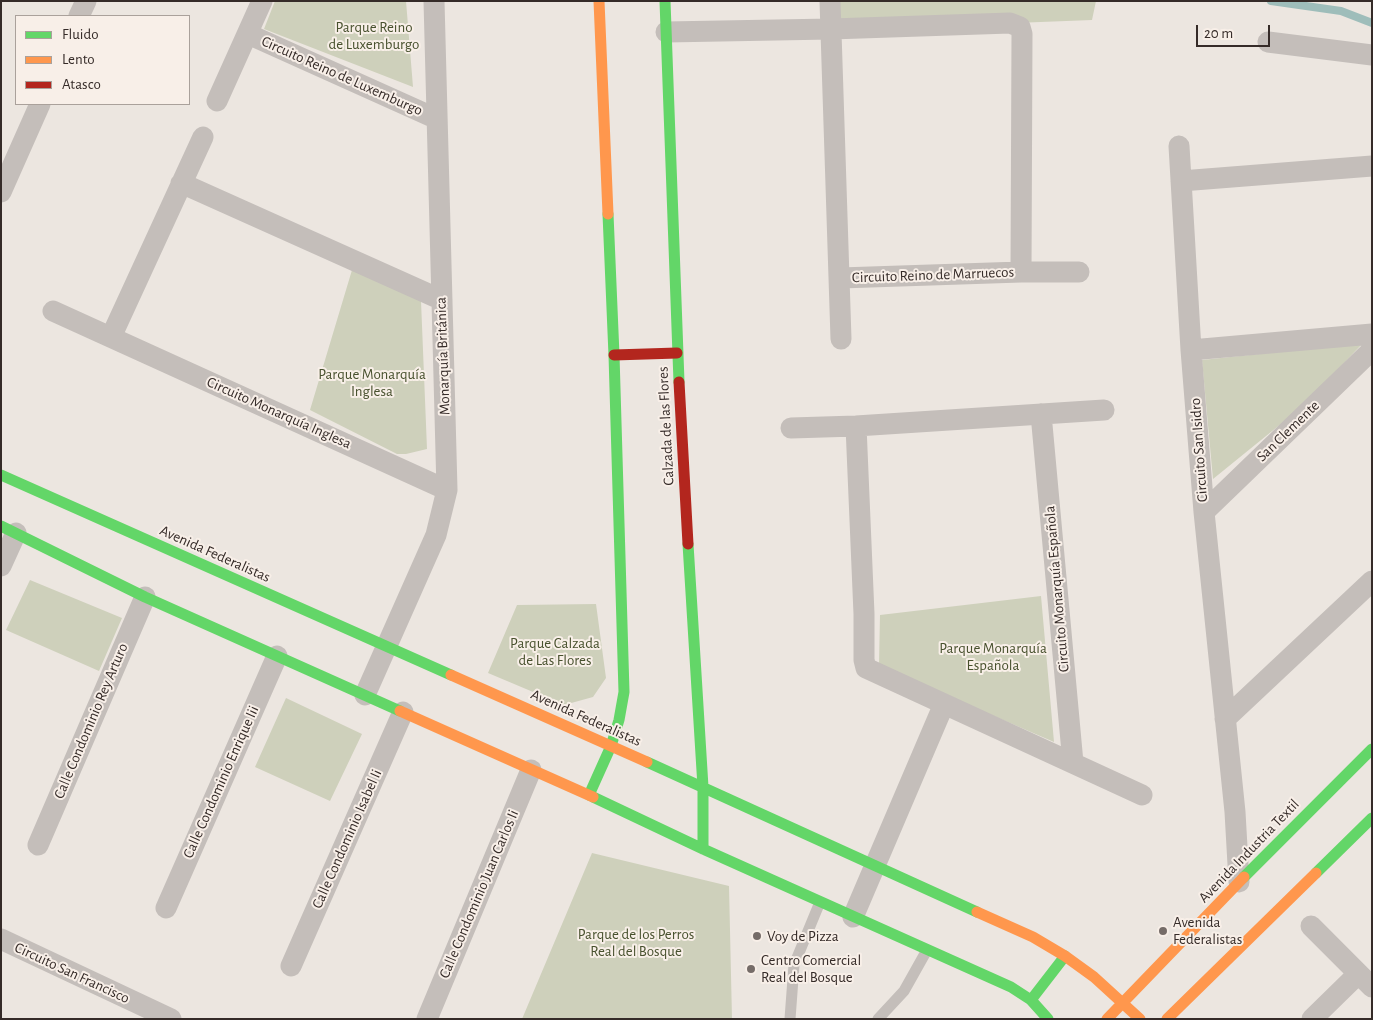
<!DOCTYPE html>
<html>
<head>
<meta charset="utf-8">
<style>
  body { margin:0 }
  #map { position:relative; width:1373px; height:1020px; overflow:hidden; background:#ece6e0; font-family:"Alegreya Sans",sans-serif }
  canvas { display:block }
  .frame { position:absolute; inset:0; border:2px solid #352b28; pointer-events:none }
  .legend { position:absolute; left:15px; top:15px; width:175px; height:90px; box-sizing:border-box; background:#f8efe8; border:1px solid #aaa19b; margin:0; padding:6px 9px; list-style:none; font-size:15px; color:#352b28 }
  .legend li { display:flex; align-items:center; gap:10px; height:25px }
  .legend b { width:25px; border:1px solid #aaa19b }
  .scale { position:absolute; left:1196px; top:25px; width:74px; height:22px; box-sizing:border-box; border:2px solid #352b28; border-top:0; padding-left:6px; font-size:15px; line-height:18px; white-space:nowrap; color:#352b28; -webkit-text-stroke:4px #f8efe8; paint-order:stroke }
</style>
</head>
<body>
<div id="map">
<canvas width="1373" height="1020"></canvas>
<div class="frame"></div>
<ul class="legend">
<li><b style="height:6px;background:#63d668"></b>Fluido</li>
<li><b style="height:6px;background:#ff974d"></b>Lento</li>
<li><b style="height:6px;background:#b3261e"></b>Atasco</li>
</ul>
<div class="scale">20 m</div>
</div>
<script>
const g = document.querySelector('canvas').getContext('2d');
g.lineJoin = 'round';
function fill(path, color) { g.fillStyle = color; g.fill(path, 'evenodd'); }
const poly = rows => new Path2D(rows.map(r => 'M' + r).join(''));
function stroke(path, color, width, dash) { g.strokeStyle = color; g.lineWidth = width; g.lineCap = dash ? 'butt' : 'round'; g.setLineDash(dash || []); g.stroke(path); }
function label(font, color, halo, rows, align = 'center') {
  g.font = font + ' "Alegreya Sans",sans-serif'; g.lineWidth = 4; g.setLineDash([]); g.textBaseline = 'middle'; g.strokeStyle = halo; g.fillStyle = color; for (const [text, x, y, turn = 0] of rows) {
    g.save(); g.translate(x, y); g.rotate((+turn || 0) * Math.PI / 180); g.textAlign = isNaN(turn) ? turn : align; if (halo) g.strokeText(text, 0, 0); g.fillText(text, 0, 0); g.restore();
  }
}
fill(poly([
  [275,1,406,1,413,87,264,29],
  [836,1,1096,1,1092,20,1015,23,837,22],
  [352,270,421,301,427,449,406,454,397,454,310,410],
  [1363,343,1303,406,1213,479,1202,360],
  [30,580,122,618,99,671,6,630],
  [1041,596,1054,742,943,694,879,665,880,615],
  [596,604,606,678,593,697,564,705,488,673,517,605],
  [286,698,362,734,330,801,255,767],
  [592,853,729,886,732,1019,522,1019]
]), '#ced0bb');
stroke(poly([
  [1271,1,1341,11,1372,23]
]), '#9ebdba', 8);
stroke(poly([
  [790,1019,794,965,820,902],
  [878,1019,904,991,927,950]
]), '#c4beba', 11);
stroke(poly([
  [830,1,841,339],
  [79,16,86,1],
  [666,32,831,29,1010,23,1020,27,1022,34,1021,272],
  [248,34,437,119],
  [1268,42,1372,55],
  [217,101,262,1],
  [1179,146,1191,350,1204,512,1235,812,1239,882],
  [1181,181,1372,166],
  [181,183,442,300],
  [1,192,40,104],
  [840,278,1021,272,1079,272],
  [53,311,447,490],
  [111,337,203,137],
  [1191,350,1372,334],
  [1041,414,1073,763],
  [856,426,864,614,864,660,866,668,1142,795],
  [791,428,856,426,1104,410],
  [1204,512,1372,350],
  [1,566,16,533],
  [365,695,436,535,447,490,434,1],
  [1225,719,1372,581],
  [38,845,145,597],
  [166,908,277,656],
  [853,917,944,704],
  [1311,926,1372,987],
  [1,939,171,1019],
  [291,966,403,712],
  [427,1019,531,770],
  [1312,1019,1358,974]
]), '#c4beba', 21);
stroke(poly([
  [665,1,679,382],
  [1,475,451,675],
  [1,526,145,597,400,711],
  [688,544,703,787,703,849],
  [647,762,977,912],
  [589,795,611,746,619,720,624,692,614,355,608,214],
  [593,797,703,849,1011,987,1031,1000,1048,1019],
  [1316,873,1372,818],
  [1244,877,1372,749],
  [1031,1000,1065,956]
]), '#63d668', 11);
stroke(poly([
  [599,1,608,214],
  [451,675,647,762],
  [400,711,593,797],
  [977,912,1033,937,1065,956,1094,977,1140,1019],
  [1107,1019,1244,877],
  [1167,1019,1316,873]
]), '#ff974d', 11);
stroke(poly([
  [614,355,677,353],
  [679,382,688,544]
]), '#b3261e', 11);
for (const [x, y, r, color] of [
  [1163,931,5,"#756c68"],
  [757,936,5,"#756c68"],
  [751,969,5,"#756c68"]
]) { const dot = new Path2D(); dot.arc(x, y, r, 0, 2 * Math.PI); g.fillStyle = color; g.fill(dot); stroke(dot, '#f8efe8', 2); }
label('15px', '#48512e', '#f8efe8', [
  ["Parque Reino",374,27],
  ["de Luxemburgo",374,44],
  ["Parque Monarquía",372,374],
  ["Inglesa",372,391],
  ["Parque Calzada",555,643],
  ["de Las Flores",555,660],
  ["Parque Monarquía",993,648],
  ["Española",993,665],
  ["Parque de los Perros",636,934],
  ["Real del Bosque",636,951]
]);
label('15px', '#352b28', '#f8efe8', [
  ["Circuito Reino de Luxemburgo",342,76,24],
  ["Circuito Reino de Marruecos",933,275,-2],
  ["Monarquía Británica",443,356,-92],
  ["Circuito Monarquía Inglesa",279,413,24],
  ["Calzada de las Flores",666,426,-93],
  ["San Clemente",1288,431,-44],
  ["Circuito San Isidro",1199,450,-94],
  ["Avenida Federalistas",215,554,24],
  ["Circuito Monarquía Española",1057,589,-95],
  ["Avenida Federalistas",586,718,24],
  ["Calle Condominio Rey Arturo",91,721,-67],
  ["Calle Condominio Enrique Iii",221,782,-66],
  ["Calle Condominio Isabel Ii",347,839,-66],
  ["Avenida Industria Textil",1249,851,-46],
  ["Calle Condominio Juan Carlos Ii",479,894,-67],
  ["Circuito San Francisco",72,973,25]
]);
label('15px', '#352b28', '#f8efe8', [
  ["Avenida",1173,922],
  ["Federalistas",1173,939],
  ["Voy de Pizza",767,936],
  ["Centro Comercial",761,960],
  ["Real del Bosque",761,977]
], 'left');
</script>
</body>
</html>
